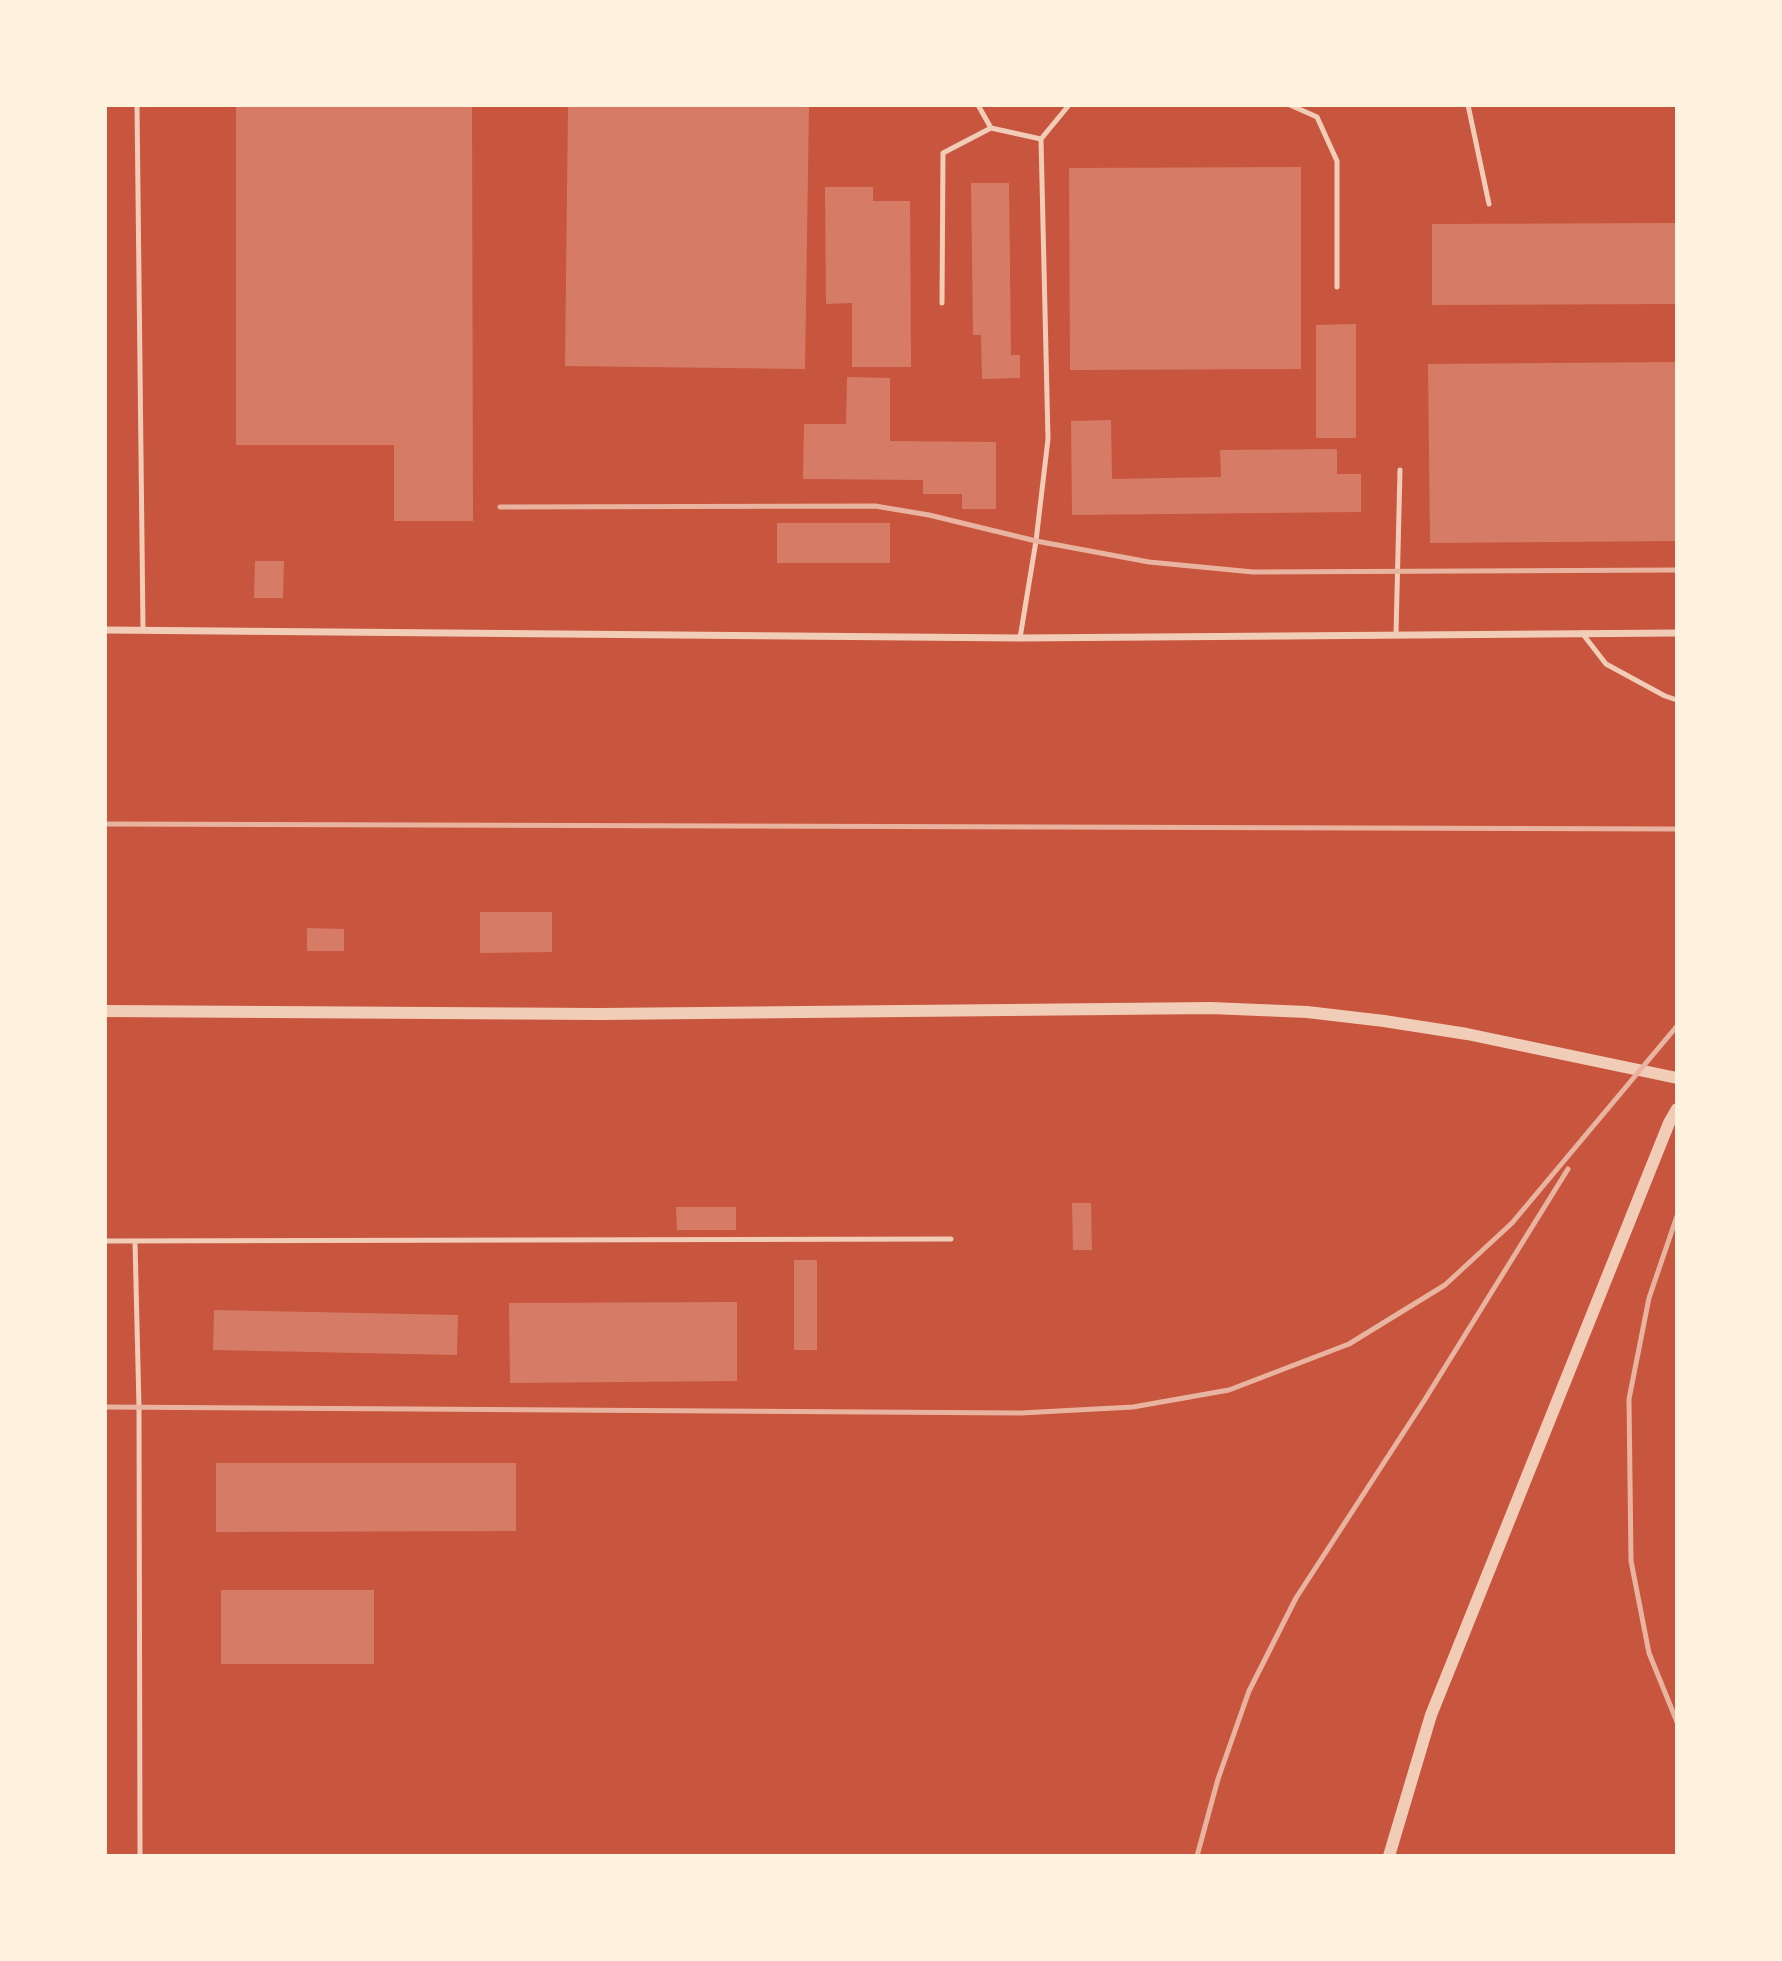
<!DOCTYPE html>
<html>
<head>
<meta charset="utf-8">
<style>
  body { margin:0 }
  #map { position:relative; width:1782px; height:1961px; overflow:hidden; background:#c8553d; font-family:"Fira Sans Condensed",sans-serif }
  canvas { display:block }
  .frame { position:absolute; inset:0; border:107px solid #fff3e0; pointer-events:none }
</style>
</head>
<body>
<div id="map">
<canvas width="1782" height="1961"></canvas>
<div class="frame"></div>
</div>
<script>
const g = document.querySelector('canvas').getContext('2d');
g.lineJoin = 'round';
function fill(path, color) { g.fillStyle = color; g.fill(path, 'evenodd'); }
const poly = rows => new Path2D(rows.map(r => 'M' + r).join(''));
function stroke(path, color, width, dash) { g.strokeStyle = color; g.lineWidth = width; g.lineCap = dash ? 'butt' : 'round'; g.setLineDash(dash || []); g.stroke(path); }
fill(poly([
  [236,105,472,105,473,521,394,521,394,445,236,445],
  [568,105,809,105,805,369,565,366],
  [1301,167,1301,369,1070,370,1069,168],
  [971,183,1009,183,1011,355,1020,355,1020,378,982,379,981,335,973,335],
  [825,187,873,187,873,201,910,201,911,367,852,367,852,303,826,304],
  [1677,223,1677,304,1432,305,1432,224],
  [1356,324,1356,438,1316,438,1316,325],
  [1677,362,1677,541,1430,543,1428,364],
  [847,377,890,378,890,441,996,442,996,509,962,509,962,494,923,494,923,480,803,479,804,424,846,424],
  [1111,420,1112,479,1221,477,1220,450,1337,449,1337,474,1361,474,1361,512,1072,515,1071,421],
  [777,523,890,523,890,563,777,563],
  [255,561,284,561,283,598,254,598],
  [480,912,552,912,552,952,480,953],
  [307,928,344,929,344,951,307,951],
  [1072,1203,1091,1203,1092,1250,1073,1250],
  [676,1207,736,1207,736,1230,677,1230],
  [794,1260,817,1260,817,1350,794,1350],
  [737,1302,737,1381,510,1383,509,1303],
  [214,1310,458,1315,457,1355,213,1350],
  [216,1463,516,1463,516,1531,216,1532],
  [221,1590,374,1590,374,1664,221,1664]
]), '#d67c66');
stroke(poly([
  [137,105,143,629],
  [978,105,991,128],
  [1290,105,1317,117,1337,161,1337,287],
  [1468,105,1489,204],
  [1041,139,1069,105],
  [942,303,943,153,991,128,1041,139,1048,439,1036,541,1020,638],
  [1582,633,1606,664,1665,696,1677,700],
  [1396,634,1400,470],
  [105,1241,951,1239],
  [135,1242,139,1407,140,1856]
]), '#f1ccb7', 5);
stroke(poly([
  [105,630,1020,638,1677,633]
]), '#f1ccb7', 7);
stroke(poly([
  [105,1011,600,1014,1211,1008,1307,1012,1384,1021,1467,1034,1677,1078],
  [1389,1856,1431,1715,1669,1123,1677,1109]
]), '#f1ccb7', 12);
stroke(poly([
  [500,507,875,506,929,515,1036,541,1149,562,1253,572,1677,570],
  [105,824,1677,829],
  [1677,1216,1649,1298,1629,1399,1631,1561,1649,1653,1677,1722],
  [105,1407,1021,1413,1133,1407,1229,1390,1349,1344,1445,1285,1512,1223,1677,1026],
  [1197,1856,1218,1779,1249,1691,1296,1598,1424,1401,1568,1169]
]), '#e9b49f', 5);
</script>
</body>
</html>
